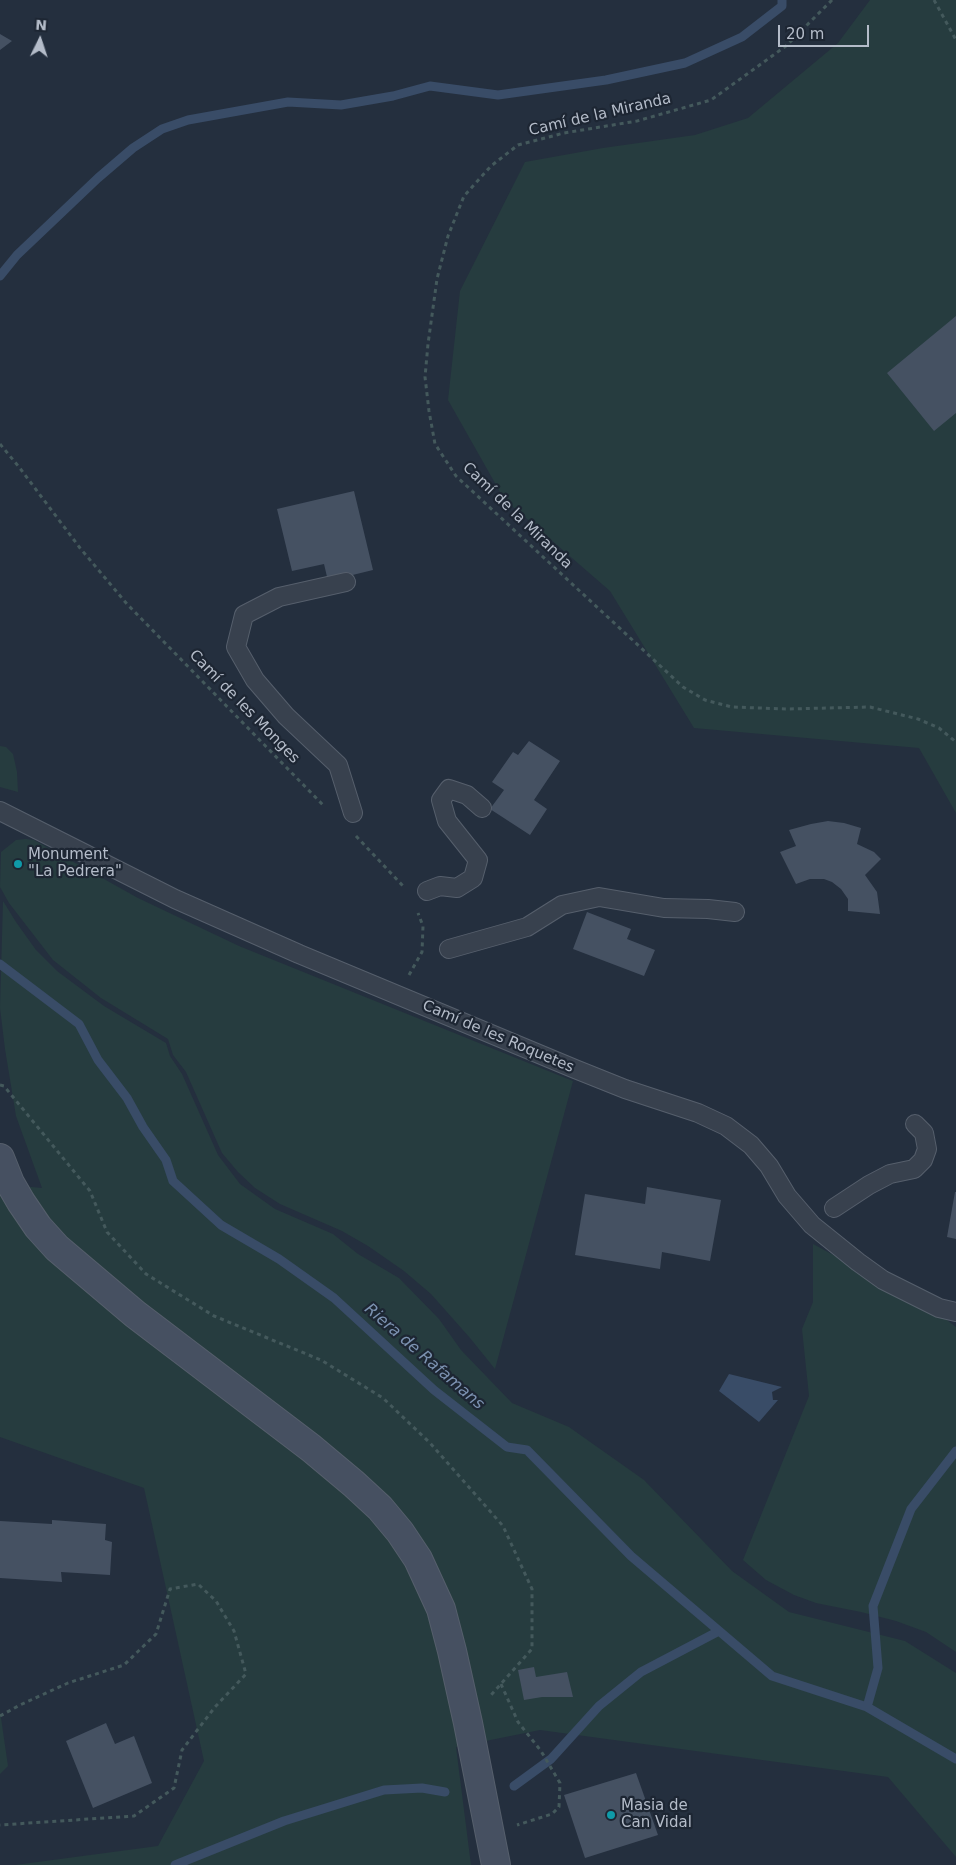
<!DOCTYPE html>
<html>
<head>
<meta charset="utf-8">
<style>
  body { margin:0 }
  #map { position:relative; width:956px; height:1865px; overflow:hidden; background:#242f3e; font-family:"DejaVu Sans",sans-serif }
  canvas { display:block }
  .north { position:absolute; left:15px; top:15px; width:50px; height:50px; -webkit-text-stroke:4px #1d2633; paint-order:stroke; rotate:4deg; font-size:14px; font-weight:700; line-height:20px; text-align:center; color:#b4bcc9 }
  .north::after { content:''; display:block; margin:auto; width:18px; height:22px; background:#b4bcc9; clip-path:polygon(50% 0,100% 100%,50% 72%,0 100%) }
  .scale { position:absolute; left:778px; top:25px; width:91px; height:22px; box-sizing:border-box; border:2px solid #b4bcc9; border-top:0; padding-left:6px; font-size:15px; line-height:18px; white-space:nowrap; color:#b4bcc9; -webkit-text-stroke:4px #1d2633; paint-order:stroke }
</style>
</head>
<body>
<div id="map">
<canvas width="956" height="1865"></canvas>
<div class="north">N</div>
<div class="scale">20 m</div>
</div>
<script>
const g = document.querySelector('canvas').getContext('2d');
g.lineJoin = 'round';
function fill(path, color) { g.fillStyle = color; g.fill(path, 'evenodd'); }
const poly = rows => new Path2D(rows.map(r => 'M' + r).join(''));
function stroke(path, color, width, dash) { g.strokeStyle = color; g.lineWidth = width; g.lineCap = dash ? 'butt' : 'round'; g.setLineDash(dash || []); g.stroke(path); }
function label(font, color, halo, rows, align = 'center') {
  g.font = font + ' "DejaVu Sans",sans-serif'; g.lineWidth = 4.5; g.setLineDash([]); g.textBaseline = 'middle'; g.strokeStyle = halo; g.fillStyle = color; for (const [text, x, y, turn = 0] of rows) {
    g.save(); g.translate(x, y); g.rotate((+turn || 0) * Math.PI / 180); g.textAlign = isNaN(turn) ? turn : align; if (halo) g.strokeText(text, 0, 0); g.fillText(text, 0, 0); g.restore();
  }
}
fill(poly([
  [870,0,956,0,956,813,919,748,694,728,610,591,504,499,448,400,460,291,525,162,603,148,695,135,748,118,838,43],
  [0,746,6,747,13,754,17,772,18,792,0,787],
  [26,839,34,840,138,898,239,946,573,1081,495,1369,470,1338,431,1294,404,1271,368,1246,342,1231,280,1204,255,1188,238,1172,222,1153,186,1072,173,1055,168,1039,101,998,53,960,9,903,0,887,1,852,16,840],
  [3,901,16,922,36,950,57,971,104,1006,166,1043,170,1056,182,1074,218,1155,240,1184,275,1209,333,1234,358,1254,399,1278,439,1319,461,1350,512,1403,569,1427,644,1480,732,1571,789,1612,905,1641,956,1673,956,1857,888,1777,540,1730,456,1747,471,1865,15,1865,158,1846,204,1761,144,1488,0,1437,0,1184,42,1188,16,1116,5,1049,0,1008],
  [813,1244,930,1307,956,1327,956,1652,926,1632,896,1621,861,1612,816,1603,794,1595,766,1580,743,1560,809,1396,802,1329,813,1302],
  [0,1711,8,1766,0,1774]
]), '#263c3f');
fill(poly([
  [729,1374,782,1387,772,1392,773,1400,778,1400,759,1422,719,1391]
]), '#394c67');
stroke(poly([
  [0,276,17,255,98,178,133,148,162,129,188,120,288,102,341,105,393,96,430,86,498,95,606,80,685,63,742,37,782,6,782,0],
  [0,964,79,1024,98,1060,127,1098,143,1127,166,1160,173,1181,221,1225,279,1259,334,1298,434,1390,507,1447,527,1450,631,1556,772,1676,867,1707,956,1759],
  [867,1707,878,1668,873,1606,911,1509,956,1451],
  [514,1786,551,1759,599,1706,641,1672,719,1631],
  [175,1865,284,1821,384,1790,422,1788,445,1792]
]), '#394c67', 9);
fill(poly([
  [0,34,12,41,0,50],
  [956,316,956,413,934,431,887,373],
  [354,491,373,570,328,581,324,564,292,571,277,509],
  [529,741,560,761,534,800,547,809,530,835,490,809,504,790,492,782,513,752,518,755],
  [828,821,844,823,861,828,857,844,874,852,881,859,865,875,877,892,880,914,848,911,848,899,841,889,832,882,824,879,810,879,796,884,780,852,796,846,789,830,811,824],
  [587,912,631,929,627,939,655,950,644,976,573,949],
  [647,1187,721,1200,710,1261,662,1252,660,1269,575,1255,585,1194,645,1204],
  [955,1192,956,1192,956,1239,947,1237],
  [52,1520,106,1524,105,1540,112,1542,110,1575,61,1572,62,1582,0,1578,0,1521,52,1524],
  [534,1667,536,1677,567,1672,573,1697,542,1697,524,1700,518,1670],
  [106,1723,115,1744,134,1736,152,1783,93,1808,66,1741],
  [636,1773,658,1835,585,1858,564,1795]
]), '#455162');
const service = poly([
  [346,582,279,597,244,615,236,647,255,680,286,716,338,765,353,813],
  [0,811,175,899,299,954,575,1069,625,1089,698,1113,726,1126,751,1145,769,1166,787,1196,812,1225,858,1262,883,1280,939,1308,956,1312],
  [427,891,440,886,457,888,473,878,478,860,447,821,441,800,449,789,467,795,482,808],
  [449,949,527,927,562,905,599,897,664,908,708,909,735,912],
  [834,1208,869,1185,890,1174,914,1169,923,1160,927,1149,924,1133,915,1124]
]);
const secondary = poly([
  [0,1158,10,1183,21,1202,38,1227,57,1248,135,1314,311,1448,354,1484,380,1508,400,1532,418,1559,441,1609,452,1651,468,1723,496,1865]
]);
stroke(service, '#565f6c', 20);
stroke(secondary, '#565f6c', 30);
stroke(poly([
  [832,0,786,46,711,100,637,121,564,133,518,145,491,166,464,196,448,236,437,279,428,344,425,377,429,411,435,444,456,476,683,687,705,700,732,707,787,709,870,707,918,719,939,728,956,742],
  [934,0,956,40],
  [0,444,19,467,80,548,127,604,324,806],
  [356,836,403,886],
  [409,975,422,952,423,926,418,913],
  [0,1085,4,1086,90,1191,107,1232,146,1274,214,1316,321,1360,383,1398,430,1443,503,1526,532,1589,532,1649,491,1695],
  [501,1684,518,1722,541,1751,560,1783,559,1807,552,1814,517,1825],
  [0,1716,20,1705,68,1683,124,1665,156,1634,170,1589,198,1584,216,1601,234,1631,246,1674,215,1707,182,1750,174,1788,134,1816,0,1825]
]), '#44595c', 3, [4, 4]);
stroke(service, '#38414e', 18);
stroke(secondary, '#465061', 28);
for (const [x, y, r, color] of [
  [18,864,5,"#0f9aa8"],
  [611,1815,5,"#0f9aa8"]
]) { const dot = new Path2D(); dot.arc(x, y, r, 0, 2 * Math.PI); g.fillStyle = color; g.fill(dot); stroke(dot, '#1d2633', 2); }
label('15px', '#b4bcc9', '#1d2633', [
  ["Camí de la Miranda",600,115,-13],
  ["Camí de la Miranda",517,516,44],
  ["Camí de les Monges",244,707,46],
  ["Camí de les Roquetes",498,1037,23]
]);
label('15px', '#b4bcc9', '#1d2633', [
  ["Monument",28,855],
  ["\"La Pedrera\"",28,872],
  ["Masia de",621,1806],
  ["Can Vidal",621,1823]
], 'left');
label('italic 16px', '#7c92b1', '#1d2633', [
  ["Riera de Rafamans",424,1357,41]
]);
</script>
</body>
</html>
